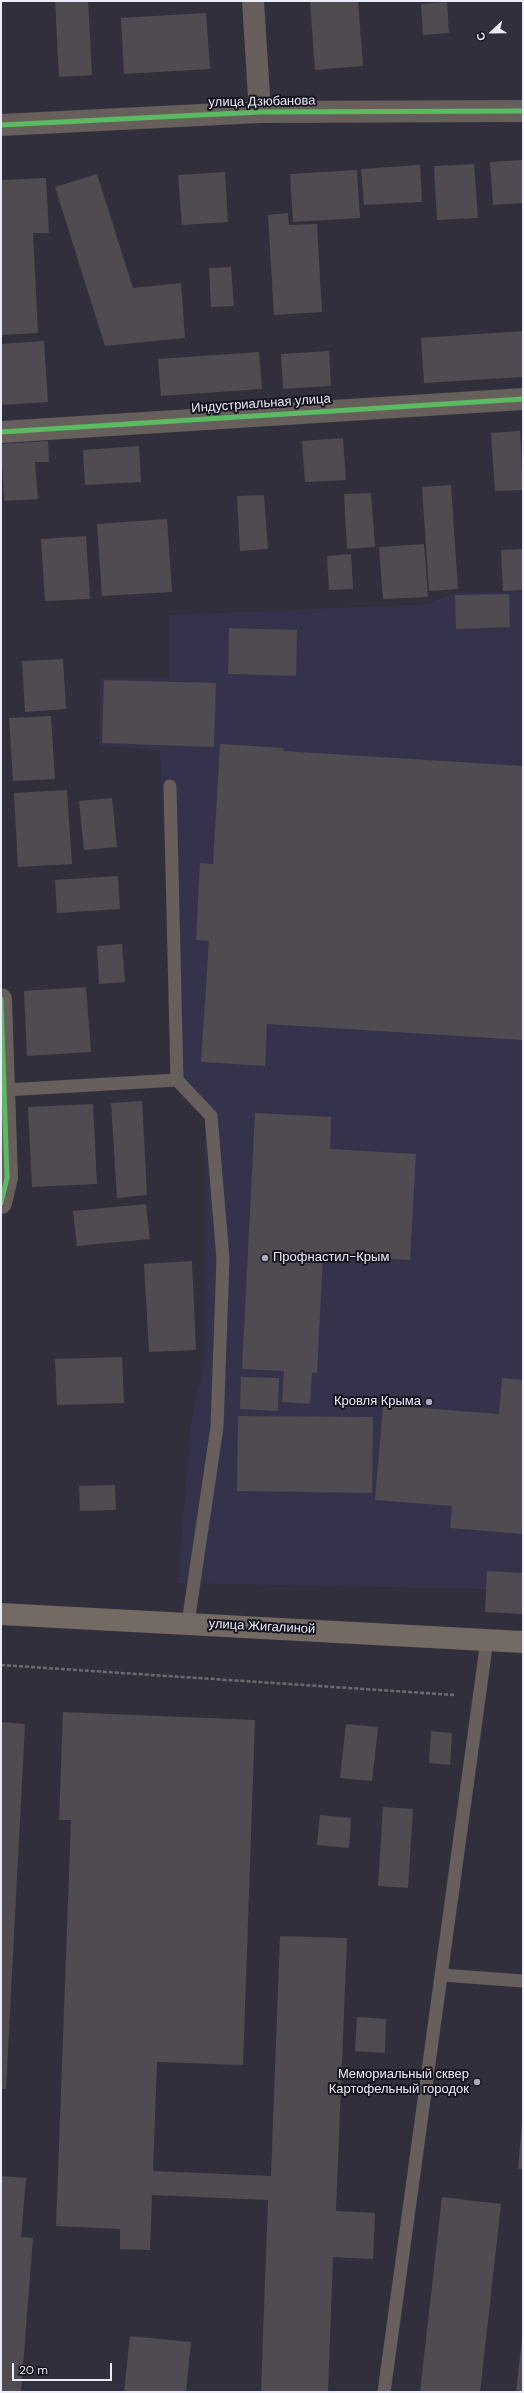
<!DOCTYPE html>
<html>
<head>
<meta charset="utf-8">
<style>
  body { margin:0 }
  #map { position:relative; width:524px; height:2393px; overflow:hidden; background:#312f3c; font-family:"DM Sans",sans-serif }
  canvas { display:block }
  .frame { position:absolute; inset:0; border:2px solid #ecebfa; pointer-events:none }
  .north { position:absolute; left:472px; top:12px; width:40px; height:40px; -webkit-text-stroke:3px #15141e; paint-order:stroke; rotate:248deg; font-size:11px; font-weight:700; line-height:16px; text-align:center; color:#ecebfa }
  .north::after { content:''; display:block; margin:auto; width:14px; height:18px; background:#ecebfa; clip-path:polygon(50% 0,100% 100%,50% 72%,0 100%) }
  .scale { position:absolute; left:12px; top:2363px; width:100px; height:18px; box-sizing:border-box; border:2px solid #ecebfa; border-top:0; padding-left:5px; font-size:12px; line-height:14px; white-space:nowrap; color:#ecebfa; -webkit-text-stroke:3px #15141e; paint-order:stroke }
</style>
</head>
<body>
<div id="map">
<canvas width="524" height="2393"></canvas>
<div class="frame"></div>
<div class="north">С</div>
<div class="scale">20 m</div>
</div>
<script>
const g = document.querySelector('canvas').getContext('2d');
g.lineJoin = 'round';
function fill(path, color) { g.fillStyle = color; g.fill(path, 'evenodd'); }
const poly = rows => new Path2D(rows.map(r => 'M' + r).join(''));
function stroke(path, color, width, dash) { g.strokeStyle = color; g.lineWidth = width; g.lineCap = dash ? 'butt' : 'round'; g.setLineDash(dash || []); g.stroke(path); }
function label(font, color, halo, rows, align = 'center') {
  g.font = font + ' "DM Sans",sans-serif'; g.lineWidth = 4; g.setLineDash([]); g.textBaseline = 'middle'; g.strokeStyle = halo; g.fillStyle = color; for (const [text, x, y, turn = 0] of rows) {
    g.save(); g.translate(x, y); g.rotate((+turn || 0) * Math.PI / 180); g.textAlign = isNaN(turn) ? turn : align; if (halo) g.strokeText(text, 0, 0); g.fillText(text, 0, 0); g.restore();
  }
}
fill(poly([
  [523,592,523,1590,178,1583,190,1430,205,1357,205,1117,174,1085,160,750,99,746,100,678,169,678,169,615,429,604,453,593]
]), '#35324c');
fill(poly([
  [55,1,88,1,92,75,59,77],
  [310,1,358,1,363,66,315,70],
  [447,2,449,33,423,35,421,4],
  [206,13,210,69,124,74,121,18],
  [523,160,523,203,493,205,490,162],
  [474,164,478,218,437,220,434,166],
  [420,165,422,202,364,205,361,169],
  [357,170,360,218,293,222,290,174],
  [225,172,228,222,182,225,178,175],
  [97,174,133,288,181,283,185,338,105,346,55,187],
  [46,178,49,233,33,233,38,333,1,335,1,180],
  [288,213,289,225,317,224,322,312,274,315,268,215],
  [231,267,234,306,211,307,209,268],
  [523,331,523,377,424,383,421,338],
  [44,341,48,402,1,405,1,344],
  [329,351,331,386,283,389,281,354],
  [259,352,262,389,161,396,158,359],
  [520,431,523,490,495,491,491,433],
  [343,438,346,480,305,482,302,441],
  [48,441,49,462,35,462,38,499,4,501,1,444],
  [139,446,141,482,85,485,83,450],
  [451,485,458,589,429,591,422,487],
  [371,493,375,547,347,549,344,494],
  [264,495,268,549,240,551,237,496],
  [167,519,172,592,102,596,97,524],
  [86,536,90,599,45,601,41,539],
  [424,544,428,597,383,599,379,547],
  [523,549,523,590,503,591,501,550],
  [351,554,353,589,329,590,327,556],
  [509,594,510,627,456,629,455,595],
  [229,628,297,630,296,676,228,674],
  [63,659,66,709,25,712,22,661],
  [104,680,216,683,214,747,102,743],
  [51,716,55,779,13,781,9,718],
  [220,744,284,748,283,751,523,766,523,1040,267,1024,265,1066,201,1062,209,941,196,940,200,863,213,864],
  [67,790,72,864,18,867,14,793],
  [112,798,117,847,84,850,79,801],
  [118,876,120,909,57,913,55,880],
  [122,944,125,982,99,984,97,946],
  [86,987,91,1052,27,1056,24,991],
  [142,1101,147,1195,117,1198,111,1103],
  [93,1104,97,1184,32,1187,28,1107],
  [255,1113,331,1117,330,1149,416,1154,410,1260,323,1255,317,1373,312,1373,310,1404,282,1402,284,1371,242,1369],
  [146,1204,150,1239,77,1246,73,1211],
  [192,1261,196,1350,149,1352,144,1264],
  [122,1357,124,1403,57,1405,55,1359],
  [241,1377,279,1378,278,1411,240,1409],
  [502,1378,523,1380,523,1534,450,1528,452,1506,375,1500,383,1405,499,1414],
  [238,1416,373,1417,372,1493,237,1491],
  [115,1485,116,1510,80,1511,79,1486],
  [487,1571,523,1573,523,1614,485,1612],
  [63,1712,255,1720,243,2065,157,2062,153,2171,271,2176,280,1936,347,1938,336,2211,375,2213,373,2259,333,2257,328,2392,261,2392,268,2200,152,2195,150,2250,120,2249,120,2229,56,2226,71,1820,59,1820],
  [1,1722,25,1724,6,2089,1,2089],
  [346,1724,378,1727,372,1781,340,1778],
  [431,1731,452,1733,450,1765,429,1763],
  [383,1807,413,1809,408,1888,378,1886],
  [320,1815,351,1818,349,1848,317,1845],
  [357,2017,386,2019,385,2053,355,2051],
  [522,2122,523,2122,523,2169,518,2169],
  [1,2176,26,2178,21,2237,33,2238,21,2392,1,2392],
  [442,2197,501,2204,480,2392,420,2392],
  [130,2336,191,2342,186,2392,124,2392],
  [522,2338,523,2392,516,2392]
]), '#504b50');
stroke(poly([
  [1,1665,455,1695]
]), '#6f6b6c', 2.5, [4, 2]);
stroke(poly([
  [170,786,177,1080,211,1116,223,1259,217,1427,188,1623],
  [5,1090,177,1080],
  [442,1975,523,1981],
  [384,2392,487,1640]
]), '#665f5b', 13);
stroke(poly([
  [253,1,260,112],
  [1,125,260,112,523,111],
  [1,432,523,399],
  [1,999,7,1178,1,1203]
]), '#665f5b', 22);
stroke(poly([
  [1,1614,523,1642]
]), '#726a63', 22);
stroke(poly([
  [1,125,260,112,523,111],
  [1,432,523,399],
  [1,999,7,1178,1,1203]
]), '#5cba63', 5);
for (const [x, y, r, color] of [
  [265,1258,4,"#aba9b8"],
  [429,1402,4,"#aba9b8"],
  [477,2082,4,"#aba9b8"]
]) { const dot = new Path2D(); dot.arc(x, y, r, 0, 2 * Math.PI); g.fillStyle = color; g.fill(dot); stroke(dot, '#15141e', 1.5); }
label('13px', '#ecebfa', '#15141e', [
  ["улица Дзюбанова",262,102,-1],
  ["Индустриальная улица",261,404,-4],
  ["улица Жигалиной",262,1627,3]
]);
label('13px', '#ecebfa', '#15141e', [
  ["Профнастил-Крым",273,1258,"left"],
  ["Кровля Крыма",421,1402],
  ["Мемориальный сквер",469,2075],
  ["Картофельный городок",469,2090]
], 'right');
</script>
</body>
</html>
